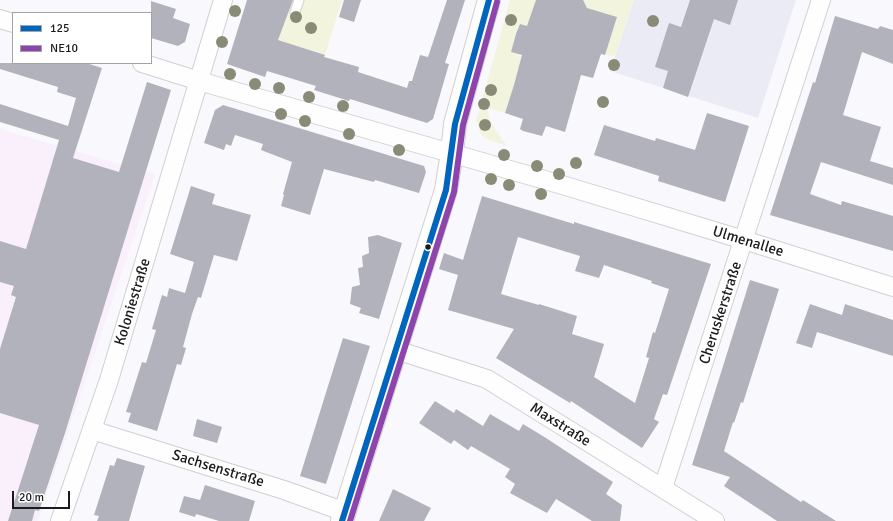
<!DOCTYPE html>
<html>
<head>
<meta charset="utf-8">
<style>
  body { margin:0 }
  #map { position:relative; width:893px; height:521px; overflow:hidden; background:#f9f9fd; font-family:Signika,sans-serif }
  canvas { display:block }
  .legend { position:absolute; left:12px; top:12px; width:140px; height:52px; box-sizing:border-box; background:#fff; border:1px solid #a3a3a4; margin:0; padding:5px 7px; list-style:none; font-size:12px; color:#1a1a1c }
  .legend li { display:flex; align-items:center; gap:8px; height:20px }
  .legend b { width:20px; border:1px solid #a3a3a4 }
  .scale { position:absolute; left:12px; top:491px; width:58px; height:18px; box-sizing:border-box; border:2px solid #1a1a1c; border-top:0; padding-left:5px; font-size:12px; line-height:14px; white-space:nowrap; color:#1a1a1c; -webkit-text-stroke:3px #fff; paint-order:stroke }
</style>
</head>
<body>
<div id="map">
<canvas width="893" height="521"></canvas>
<ul class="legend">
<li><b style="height:5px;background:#0065bd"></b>125</li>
<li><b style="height:5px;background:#8e44ad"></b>NE10</li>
</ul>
<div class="scale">20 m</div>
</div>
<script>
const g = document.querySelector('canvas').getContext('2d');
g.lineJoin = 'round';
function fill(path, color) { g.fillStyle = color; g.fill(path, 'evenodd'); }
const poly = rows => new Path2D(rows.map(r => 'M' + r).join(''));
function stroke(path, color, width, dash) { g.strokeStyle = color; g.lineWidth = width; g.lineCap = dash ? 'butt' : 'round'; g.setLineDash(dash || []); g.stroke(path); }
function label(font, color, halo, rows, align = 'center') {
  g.font = font + ' Signika,sans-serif'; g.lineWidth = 4; g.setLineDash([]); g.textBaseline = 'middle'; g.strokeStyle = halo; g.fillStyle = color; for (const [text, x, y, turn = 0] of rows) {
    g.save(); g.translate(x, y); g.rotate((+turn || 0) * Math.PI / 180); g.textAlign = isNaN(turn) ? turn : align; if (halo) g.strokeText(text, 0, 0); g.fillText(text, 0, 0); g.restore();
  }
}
fill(poly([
  [0,129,155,174,38,521,0,521]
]), '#f9f0fc');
fill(poly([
  [634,0,796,0,758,118,610,71]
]), '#eaebf5');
fill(poly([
  [293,0,342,0,325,55,278,40],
  [510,0,536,0,529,27,520,24,511,52,523,57,510,99,509,99,505,113,488,108,489,118,493,126,507,146,486,139,481,134,476,121],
  [583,0,634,0,615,56,605,55,617,17,583,7]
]), '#f2f4dd');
fill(poly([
  [247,0,293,0,278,40,325,55,324,57,359,67,358,72,407,88,409,81,412,81,420,55,428,57,447,0,465,0,445,63,449,64,433,119,427,123,350,99,349,101,314,90,316,86,267,71,265,77,227,64],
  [344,0,361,0,354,22,339,17],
  [536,0,583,0,587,8,617,17,605,55,601,54,593,78,581,75,565,132,546,126,542,136,523,131,520,129,523,119,505,113,514,85,522,55,511,52,516,34,520,24,527,26],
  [690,0,738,0,730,25,714,19,688,97,663,88,668,71,655,67,669,23,681,27],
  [151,1,176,9,173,18,190,24,185,42,178,46,151,38],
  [835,16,878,29,880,26,893,30,893,64,862,52,843,115,881,127,870,161,893,168,893,185,821,162,810,194,841,205,842,201,893,216,893,251,770,215,813,82,815,83],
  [0,63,86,63,102,68,73,158,119,172,147,82,171,90,65,433,39,511,35,510,32,521,8,521,39,425,0,413,0,349,16,297,11,295,14,286,0,282,0,241,26,249,59,140,0,122,0,104,68,126,76,98,57,92,58,87,0,69],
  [223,105,424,166,426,172,419,193,375,180,374,182,324,169,310,215,281,206,284,195,283,194,292,162,261,150,263,144,235,135,231,146,226,144,224,150,204,143,215,110],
  [707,113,749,126,725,202,658,181,659,176,594,155,604,125,655,141,656,138,695,150],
  [191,186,215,194,212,204,251,215,237,261,214,255,201,298,198,297,192,314,183,347,186,348,181,365,177,364,157,431,128,422,131,413,126,412,142,362,146,363,156,330,152,329,162,295,167,297,169,288,185,293,194,262,170,254],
  [482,196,574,224,574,222,711,264,667,395,663,394,654,419,659,422,642,448,571,401,570,403,496,358,514,329,448,310,458,275,439,269,444,253,463,260],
  [518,237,580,256,575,271,599,278,604,265,652,281,651,283,669,289,655,333,653,332,646,357,649,358,635,403,594,377,604,344,572,334,577,316,539,304,539,305,501,294],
  [378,235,402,243,379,319,359,313,361,308,350,304,352,287,360,285,358,268,363,267,362,256,369,253,368,237],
  [750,280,779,289,743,403,741,402,734,423,733,422,724,451,801,502,803,500,836,521,777,521,724,486,730,477,692,465],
  [810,304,842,315,845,304,893,320,893,356,817,332,812,348,796,343],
  [343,338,370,346,326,484,300,476],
  [435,401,454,413,456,409,483,426,490,414,519,431,523,424,546,438,613,482,606,494,622,505,620,521,592,521,556,499,547,513,510,493,515,484,505,477,510,469,471,446,468,450,454,440,451,444,419,423],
  [197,419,222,427,217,443,193,436],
  [117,458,145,466,135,500,129,521,97,521,99,516,94,515,110,465,114,466],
  [205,485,255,501,249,521,219,521,196,514,195,517,179,512,184,496,200,500],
  [393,489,431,508,424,521,379,521]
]), '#b1b2bc');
const service = poly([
  [295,12,299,0]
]);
const minor = poly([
  [0,19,13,23],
  [142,63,199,81,559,184,744,240,893,287],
  [396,350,487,379,715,521],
  [92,430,284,490,345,512],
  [663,488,821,0],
  [60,521,109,380,223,0]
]);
const tertiary = poly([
  [342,521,446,190,452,153,455,124,489,0]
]);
stroke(service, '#d0d0d3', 11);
stroke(minor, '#d0d0d3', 20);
stroke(tertiary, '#d0d0d3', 24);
stroke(service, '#fefeff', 9);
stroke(minor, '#fefeff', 18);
stroke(tertiary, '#fefeff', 22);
stroke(poly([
  [342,521,446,190,455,124,489,0]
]), '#0065bd', 6);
stroke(poly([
  [350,521,454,192,463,125,497,2]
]), '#8e44ad', 6);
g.fillStyle = '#8a8b76';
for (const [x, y] of [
  [235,11],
  [296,17],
  [511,20],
  [653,21],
  [311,28],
  [222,42],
  [614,65],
  [230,74],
  [255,84],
  [279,88],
  [491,90],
  [309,97],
  [603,102],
  [484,104],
  [343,106],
  [281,114],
  [305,121],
  [485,125],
  [349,134],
  [399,150],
  [504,155],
  [576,163],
  [537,166],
  [559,174],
  [491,179],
  [509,185],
  [541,194]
]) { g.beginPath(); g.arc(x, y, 6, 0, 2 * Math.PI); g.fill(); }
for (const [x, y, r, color] of [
  [428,247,3.5,"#1a1a1c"]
]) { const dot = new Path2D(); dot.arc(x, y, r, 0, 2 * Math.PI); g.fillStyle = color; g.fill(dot); stroke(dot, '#fff', 1.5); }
label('15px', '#1a1a1c', '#fff', [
  ["Ulmenallee",748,242,17],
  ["Koloniestraße",133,302,-73],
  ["Cheruskerstraße",721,313,-72],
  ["Maxstraße",560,425,32],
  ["Sachsenstraße",218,469,17]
]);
</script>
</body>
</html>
